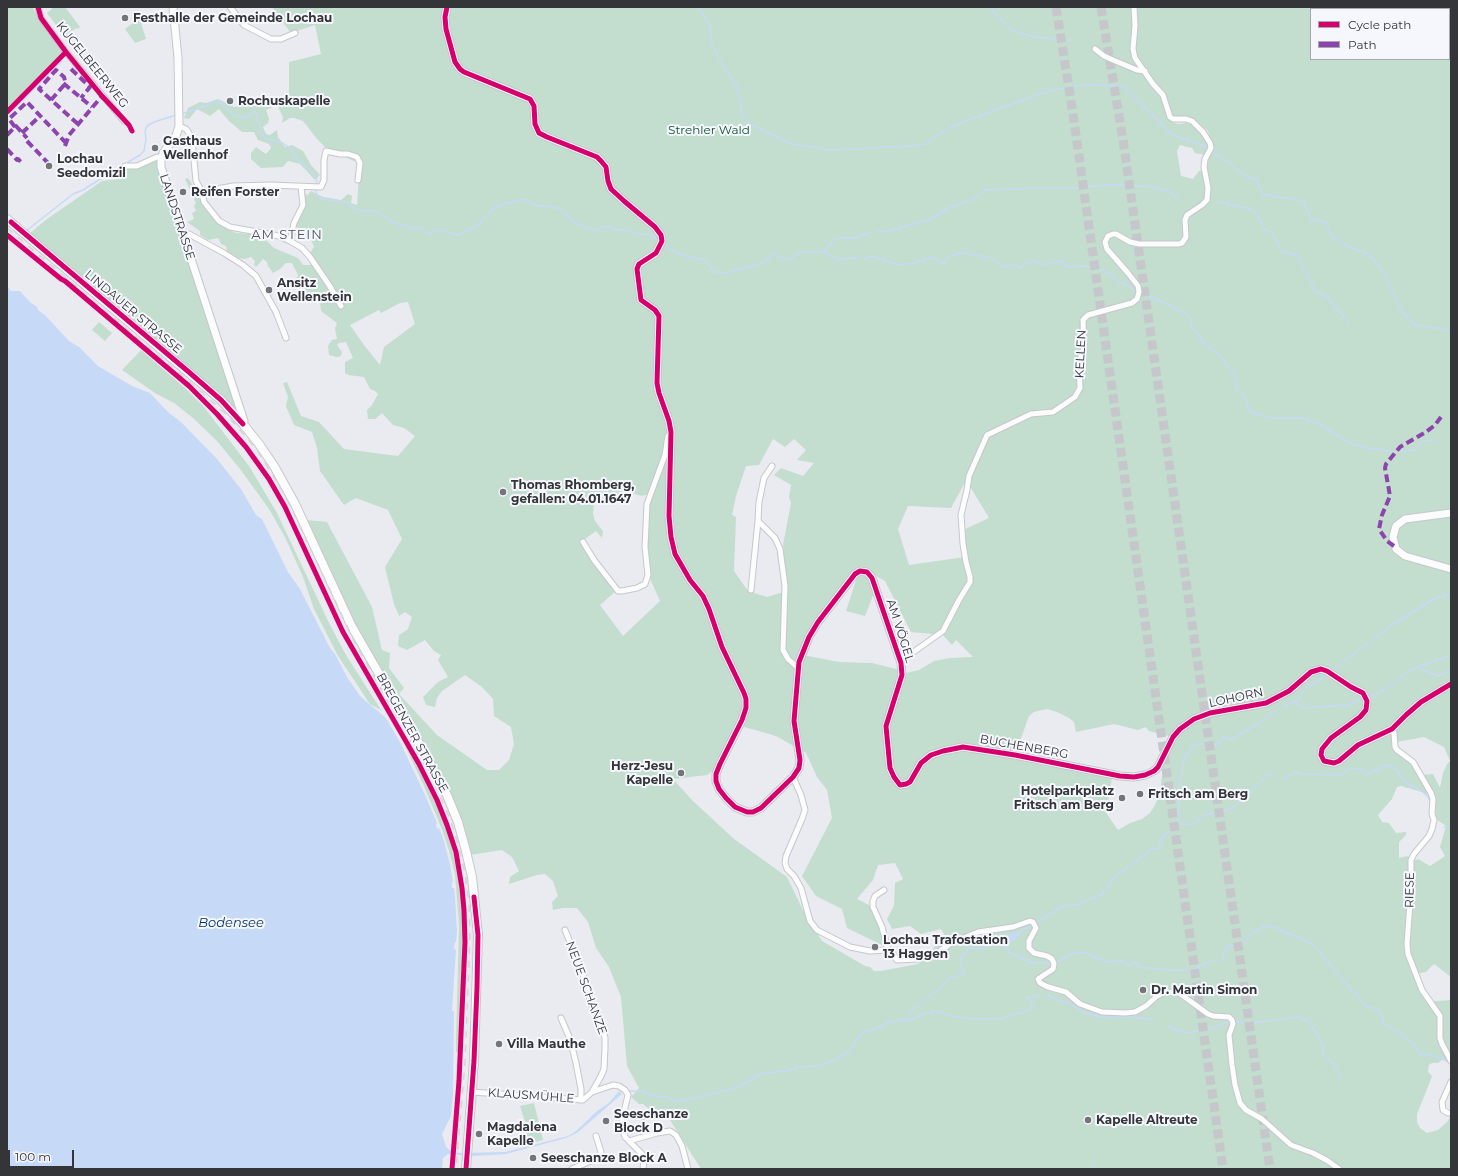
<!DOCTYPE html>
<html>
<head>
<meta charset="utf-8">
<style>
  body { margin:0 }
  #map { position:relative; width:1458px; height:1176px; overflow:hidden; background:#eaebf0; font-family:Montserrat,sans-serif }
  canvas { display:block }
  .frame { position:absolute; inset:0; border:8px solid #333539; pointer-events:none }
  .legend { position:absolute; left:1310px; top:8px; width:140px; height:52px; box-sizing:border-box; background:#f5f7fd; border:1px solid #a7a9af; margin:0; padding:5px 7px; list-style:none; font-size:12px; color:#333539 }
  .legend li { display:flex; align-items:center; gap:8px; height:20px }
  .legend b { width:20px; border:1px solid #a7a9af }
  .scale { position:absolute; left:8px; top:1150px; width:66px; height:18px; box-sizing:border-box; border:2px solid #333539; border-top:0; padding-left:5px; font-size:12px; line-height:14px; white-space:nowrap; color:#333539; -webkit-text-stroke:3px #f5f7fd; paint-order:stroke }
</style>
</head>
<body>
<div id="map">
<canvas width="1458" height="1176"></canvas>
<div class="frame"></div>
<ul class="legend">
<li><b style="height:5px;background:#d6006c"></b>Cycle path</li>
<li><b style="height:5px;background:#8e44ad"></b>Path</li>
</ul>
<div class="scale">100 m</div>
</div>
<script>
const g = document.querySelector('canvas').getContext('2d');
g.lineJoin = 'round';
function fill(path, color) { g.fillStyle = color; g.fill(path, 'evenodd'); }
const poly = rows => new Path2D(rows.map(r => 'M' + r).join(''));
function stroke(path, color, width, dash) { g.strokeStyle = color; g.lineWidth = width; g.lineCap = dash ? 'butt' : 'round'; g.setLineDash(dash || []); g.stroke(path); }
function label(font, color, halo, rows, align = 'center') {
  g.font = font + ' Montserrat,sans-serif'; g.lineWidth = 4; g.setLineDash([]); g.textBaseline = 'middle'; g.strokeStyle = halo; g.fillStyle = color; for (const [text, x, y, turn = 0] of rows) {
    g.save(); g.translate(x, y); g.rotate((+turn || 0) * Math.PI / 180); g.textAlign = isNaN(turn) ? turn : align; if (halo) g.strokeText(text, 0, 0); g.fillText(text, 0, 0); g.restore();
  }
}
fill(poly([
  [7,7,32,7,63,52,7,111],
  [52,7,65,7,80,27,78,29,76,28,65,37,47,13,52,9],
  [273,7,1133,7,1132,56,1139,66,1139,67,1115,59,1110,61,1145,74,1157,93,1161,94,1170,120,1172,122,1178,124,1187,123,1201,128,1205,133,1209,144,1209,150,1206,155,1195,153,1192,148,1180,145,1177,151,1181,176,1193,179,1199,171,1207,170,1209,156,1212,153,1212,143,1208,131,1199,124,1179,121,1174,118,1161,91,1154,84,1145,67,1138,60,1135,54,1136,7,1451,7,1451,977,1434,964,1426,972,1415,974,1419,988,1428,1002,1436,1001,1451,1000,1451,1061,1443,1059,1438,1063,1432,1063,1429,1065,1428,1072,1432,1076,1431,1079,1417,1114,1417,1122,1420,1128,1427,1133,1438,1130,1447,1122,1451,1115,1451,1169,701,1169,665,1112,642,1122,641,1117,649,1109,643,1104,639,1104,631,1097,639,1088,627,1066,621,997,609,967,596,948,588,922,577,908,563,908,553,910,552,902,558,896,553,881,545,874,537,875,509,884,510,877,519,871,512,857,502,850,470,855,459,818,451,798,430,758,371,656,350,615,306,520,327,522,372,607,382,650,390,653,389,668,404,688,399,694,437,735,487,770,499,770,509,760,514,744,511,727,494,716,493,699,482,687,465,675,442,691,437,698,435,707,426,705,423,697,438,682,448,677,438,660,441,655,434,651,425,640,407,650,398,646,399,635,408,629,412,617,405,612,399,616,394,604,385,567,402,539,388,510,356,498,344,505,320,471,317,448,312,432,294,425,286,406,288,397,283,383,287,382,301,416,319,422,344,449,398,456,415,436,404,428,393,425,382,413,375,419,368,419,367,410,372,405,378,394,375,391,370,389,364,377,348,375,345,373,345,362,353,358,346,342,339,343,337,345,342,352,341,356,337,357,329,355,328,346,332,340,337,339,335,328,337,323,321,311,320,302,312,292,309,294,303,287,296,288,295,283,298,275,292,263,286,263,280,269,273,273,268,266,267,262,263,259,256,267,254,265,255,261,251,257,245,259,238,258,227,251,226,246,221,244,218,238,208,240,200,235,200,231,187,222,194,219,192,213,196,211,194,206,196,203,185,179,188,178,196,190,202,204,210,215,224,227,236,233,265,235,265,239,274,248,298,258,303,265,311,265,313,264,309,254,314,247,310,237,295,225,303,210,304,194,308,195,311,191,323,197,341,200,348,194,352,196,351,203,357,205,360,162,354,161,327,149,317,139,303,121,294,118,290,118,282,123,283,117,277,105,266,110,269,119,268,123,263,127,266,134,270,135,277,130,278,137,285,147,292,145,303,151,311,165,320,175,315,180,300,164,288,161,283,167,261,168,251,159,251,153,256,147,266,154,271,148,269,144,258,140,254,132,242,132,229,121,219,109,210,116,197,109,189,119,184,118,188,108,200,102,206,103,218,99,234,107,261,101,272,101,289,98,289,62,321,54,315,25,291,33,274,11],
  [1311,9,1449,9,1449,59,1311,59],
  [408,302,415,324,384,347,380,365,364,345,350,325,379,310,381,313,400,303],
  [773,439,785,447,794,439,806,450,797,460,814,463,803,476,781,468,774,475,791,485,789,497,791,503,783,545,787,591,767,597,748,591,734,571,736,517,732,515,736,496,746,466,759,465],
  [968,483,989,518,961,531,965,557,909,565,898,529,908,506,951,508,964,484],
  [631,493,642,496,651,493,647,504,645,547,647,572,660,601,623,636,600,605,616,591,581,542,596,531,602,538,603,531,595,521,593,514,594,502,612,501],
  [863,568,868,569,874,575,885,581,911,632,943,635,952,645,956,640,973,657,950,658,934,661,919,670,906,673,896,669,872,663,839,662,803,655,806,639,818,618,857,570],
  [690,580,703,596,709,609,722,647,736,670,746,695,749,705,741,726,776,736,806,753,817,777,827,790,832,818,802,876,816,896,842,909,847,928,884,946,881,928,871,906,857,899,873,880,878,865,895,863,903,879,895,883,894,906,887,919,892,929,910,926,921,934,941,929,945,936,918,964,881,971,874,971,870,967,865,966,822,941,803,910,787,877,734,839,692,800,673,779,707,775,714,770,737,726,744,707,742,693,721,648,707,609,701,597,690,582],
  [1047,709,1057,712,1069,718,1074,722,1076,732,1114,724,1138,730,1146,727,1149,731,1173,737,1164,756,1160,793,1155,805,1150,813,1142,819,1130,823,1118,830,1106,813,1112,777,1015,755,1029,716,1034,712],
  [1424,737,1444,747,1450,761,1447,764,1443,773,1440,788,1433,774,1421,775,1415,763,1397,747,1396,743,1396,738,1397,742],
  [1401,786,1422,792,1429,795,1435,802,1436,819,1446,826,1440,847,1445,856,1430,866,1418,859,1414,861,1407,856,1399,858,1399,842,1406,835,1406,832,1396,833,1389,823,1382,822,1378,815,1392,799,1397,787],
  [138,19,141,23,146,39,135,43,125,29],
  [153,160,157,162,157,171,159,171,214,339,235,405,234,408,29,234,47,219,102,181,119,179,128,168],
  [99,322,112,333,105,341,92,330],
  [141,350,185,388,204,407,249,466,277,513,330,625,346,655,381,710,370,704,338,656,314,609,303,577,285,537,269,509,240,469,217,441,193,418,174,403,155,393,122,370],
  [861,574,868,576,874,593,865,616,846,611,856,580,854,578],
  [405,746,406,746,418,765,435,799,450,839,459,875,462,904,463,931,459,1052,456,1052,456,1039,459,925,455,875,449,851,443,832,424,786],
  [534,1103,543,1140,524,1145,527,1134,522,1123,525,1122,520,1106]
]), '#c3ddce');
fill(poly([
  [7,286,11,291,20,291,30,302,37,307,39,311,45,315,69,341,79,347,98,366,132,386,150,393,168,412,181,422,217,459,241,489,256,515,262,519,288,572,300,589,330,648,335,654,347,677,360,696,386,718,401,744,426,797,437,823,436,824,437,829,439,828,444,841,450,864,453,882,452,882,452,888,454,888,455,896,457,932,456,942,455,942,454,949,456,950,452,1011,454,1011,453,1095,451,1116,442,1134,446,1147,452,1152,462,1153,505,1152,568,1136,576,1131,597,1111,609,1103,619,1091,622,1094,577,1133,566,1138,506,1154,473,1156,448,1154,443,1158,442,1169,7,1169],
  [1022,930,1020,935,1013,941,1001,947,998,936,1008,935]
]), '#c6daf8');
stroke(poly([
  [697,7,709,23,712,44,725,69,737,87,743,117,752,125,789,143,829,150,911,146,925,144,947,129],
  [989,7,1010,29,1031,36,1056,40,1071,40],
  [9,114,62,61],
  [182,114,205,106,213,102,218,102,223,104,234,115,244,118,250,116,252,112,255,111,257,115,257,121,260,124,261,132,266,139,283,143,290,148,298,160,312,172,317,181,316,192,318,197,322,199,346,202,356,210,367,212,376,211,394,223,412,228,421,228,429,234,439,230,459,235,469,229,476,227,495,207,523,199,538,206,548,206,560,209,572,221,588,229,595,230,608,226,614,230,629,230,638,234,648,234,656,239],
  [949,128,992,111,1052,90,1084,85,1122,86,1158,120,1172,135,1207,147],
  [1215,148,1216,155,1222,158,1246,176,1257,180,1263,194,1284,198,1296,199,1304,203,1311,219,1326,222,1332,236,1347,246,1368,254,1381,268,1403,313,1415,325,1451,330],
  [1218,202,1251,209,1261,220,1263,229,1273,233,1281,251,1297,255,1315,291,1328,298,1349,323],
  [26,231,73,194,83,190,108,174,120,175,124,171,128,162,140,155,144,151,146,139,145,131,147,126,154,122,176,115],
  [877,231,885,232,931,219,948,208,972,200,985,190,1032,188,1076,188,1107,185,1147,186,1169,191,1179,200],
  [665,244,670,250,681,255,704,260,715,272,727,273,764,262,774,254,780,258,790,259,801,252,823,252,839,260,858,257],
  [823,252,836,238,857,238,871,232],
  [865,259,871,256,899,265,914,263,932,257,944,264,948,257,962,252,994,259,1003,267,1014,265,1020,268,1025,264,1034,261,1045,265,1048,263,1064,261,1067,267,1084,266,1099,268,1113,276,1118,283,1124,283,1135,290],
  [1142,293,1167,304,1189,316,1192,327,1205,344,1219,355,1235,375,1237,390,1243,394,1250,412,1270,418,1304,418,1321,425,1348,442,1369,449,1376,448,1393,452],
  [1399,451,1415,450,1422,441,1436,440],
  [1420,667,1422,670,1439,676,1451,669],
  [1334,669,1393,624,1436,598,1451,594],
  [1368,697,1381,692,1410,670,1436,660,1451,656],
  [1295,702,1300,697,1305,688,1315,683,1323,677],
  [1284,706,1295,702,1303,708,1347,705,1364,698],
  [1284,778,1296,772,1301,774,1342,775,1350,768,1360,769,1367,774,1387,765,1396,769,1405,782,1423,792,1428,797,1431,802],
  [1177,822,1192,825,1204,815,1227,810,1235,806,1269,774,1273,773],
  [1444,827,1451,827],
  [1036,923,1063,906,1078,904,1101,895,1116,876,1152,849,1159,848,1161,837,1172,830,1177,822,1179,805,1178,789,1185,756,1196,744,1219,744,1223,737,1230,740,1258,724,1277,710],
  [1022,930,1033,925],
  [1004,944,1009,952,1032,963,1051,963],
  [1057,962,1072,954,1084,952,1107,962,1123,961,1128,966,1136,962,1139,967,1169,970,1192,970,1210,962,1214,961],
  [1219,962,1222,960,1227,946,1245,942,1253,932,1265,926,1277,928,1312,944,1366,1006,1379,1010,1384,1023,1413,1043,1420,1054,1435,1056,1449,1062],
  [1046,995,1069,1004,1085,1013,1103,1017,1130,1017,1153,1020],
  [903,1020,908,1021,923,1014,935,1011,947,1015,972,1019,999,1019,1029,1010,1033,1003,1027,998,1038,995],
  [1235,1021,1246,1024,1298,1017,1309,1021,1323,1045,1322,1054,1333,1063,1341,1077],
  [1169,1026,1178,1031,1189,1033,1216,1027,1229,1021],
  [627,1091,641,1091,654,1096,668,1097,676,1102,728,1090,740,1086,763,1073,787,1071,799,1067,819,1066,835,1060,849,1051,862,1033,872,1030,889,1022,903,1020,916,1007,938,990,950,978,964,974,960,959,969,948,980,949,999,943],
  [1092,1166,1095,1163],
  [1087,1169,1088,1168]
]), '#c6daf8', 1.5);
stroke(poly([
  [1056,7,1073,114,1223,1169],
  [1101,7,1123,140,1270,1169]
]), '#c5c7cb', 9, [9, 4.5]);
const street = poly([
  [38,7,41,18,66,52,124,121],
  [230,7,244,25,271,39,281,39,295,33],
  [1375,9,1376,7],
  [1095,49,1104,56,1113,60,1137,70,1145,71],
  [179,126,186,129,189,133,193,150,196,181,201,190,204,202,219,221,230,227,279,236,290,241,302,248,310,257,331,288,341,306],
  [125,166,137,166,157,157,161,157],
  [201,192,233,186,271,185,321,187,324,180,324,160,326,151,340,154,348,154,357,157,360,163,358,180],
  [182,233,189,234,224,253,243,265,256,276,276,312,286,338],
  [290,241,294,223,303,205,301,187],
  [772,466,764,478,759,502,758,521,775,538,780,549,785,586,783,650,788,659,798,668],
  [583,542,594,560,618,591,622,591,637,588,645,584,648,575,645,547,647,504,665,455,668,436],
  [751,590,758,521],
  [900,660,905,658,943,631,959,600,970,582,970,577,966,562,963,544,961,515,967,490,969,476,987,435,1031,414,1053,412,1075,397,1080,388,1079,362,1084,348,1083,320,1088,315,1132,303,1137,299,1139,292,1138,286,1128,273,1107,249,1105,242,1108,236,1113,234,1116,234,1130,242,1139,244,1179,244,1182,243,1186,237,1185,220,1187,215,1202,205,1207,200,1208,188,1204,167,1205,159,1211,148,1210,143,1203,132,1192,121,1186,119,1173,119,1170,117,1163,95,1153,84,1135,58,1133,49,1135,26,1134,7],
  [1392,729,1394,733,1395,747,1397,750,1413,762,1431,793,1433,799,1432,814,1434,820,1432,829,1429,836,1414,854,1411,860,1411,890,1407,944,1408,954,1422,990,1440,1016,1440,1038,1442,1044,1451,1061],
  [793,777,801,795,805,810,802,819,786,856,785,863,787,869,794,876,801,888,810,921,817,930,850,947,870,951,888,950],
  [884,890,875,896,873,901,873,907,882,927,888,950,891,951,897,960,917,959,934,955,950,944,978,932,1013,927,1030,921,1033,922,1036,928,1029,941,1029,948,1034,953,1047,956,1052,959,1054,964,1053,969,1038,979,1040,983,1048,987,1066,992,1080,1004,1102,1012,1125,1013,1135,1012,1146,1006,1157,996,1165,992,1179,993,1208,1014,1213,1016,1229,1017,1232,1020,1233,1024,1229,1035,1232,1065,1235,1085,1240,1103,1246,1110,1262,1119,1291,1145,1313,1153,1328,1161,1339,1169],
  [565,930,582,971,589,997,602,1027,605,1038,605,1048,604,1069,601,1076,592,1092],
  [561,1018,570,1039,576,1063,581,1089,581,1095,580,1100],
  [472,1092,583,1100,592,1092,613,1085,619,1086,625,1090,628,1095,622,1120,624,1134,625,1137,642,1154,644,1160,643,1169],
  [1448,1113,1443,1110,1442,1102,1451,1082],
  [629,1141,657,1133,670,1131,676,1135,682,1146,688,1169],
  [572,1169,600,1157,601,1152,596,1136]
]);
const secondary = poly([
  [173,7,178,58,179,126,176,136,163,153,161,160,161,167,244,421,243,424],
  [447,7,445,17,446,29,455,62,460,69,464,72,530,99,534,106,535,124,539,133,547,137,597,157,601,161,606,167,608,181,611,189,624,201,655,227,661,235,662,241,656,253,639,264,637,269,641,300,655,310,659,316,657,383,659,393,669,421,671,432,669,516,671,537,675,554,690,580,703,596,709,609,722,647,744,693,746,699,746,708,742,720,720,764,716,774,716,781,719,789,726,798,735,807,747,812,753,812,761,808,793,777,799,768,800,760,794,721,799,662,809,637,818,622,855,574,860,571,867,572,872,578,901,663,902,675,886,726,890,768,894,777,900,785,906,784,910,782,921,763,931,755,943,751,963,747,1015,755,1120,776,1134,777,1145,775,1154,771,1158,767,1173,737,1180,729,1194,719,1210,713,1266,703,1289,691,1311,672,1321,669,1327,671,1351,687,1363,693,1367,701,1366,710,1360,717,1331,738,1322,749,1321,755,1324,761,1334,763,1339,761,1358,745,1392,729,1406,715,1421,702,1451,684],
  [1451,513,1405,519,1396,526,1393,537,1396,549,1405,556,1451,569]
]);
const primary = poly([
  [7,219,221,400,243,424,259,444,274,466,295,504,351,625,428,759,447,795,458,822,466,851,472,877,478,935,474,1061,466,1169]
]);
stroke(street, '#c6c7cc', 7);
stroke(secondary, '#c6c7cc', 9);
stroke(primary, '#c6c7cc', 10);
stroke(street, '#fcfcfd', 5);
stroke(secondary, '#fcfcfd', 7);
stroke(primary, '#fcfcfd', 8);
stroke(poly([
  [7,228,205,395,227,415,257,450,270,471,286,497,356,645,434,782,451,821,459,848,465,873,469,903,470,935,465,1063,456,1169]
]), '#d3d4d6', 1.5, [7, 7]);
stroke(poly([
  [71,69,90,87,81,98],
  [51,100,65,84],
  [78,124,39,89,56,70,64,77,65,81,63,83,92,107],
  [15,127,9,119,27,102,66,143],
  [22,133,40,116],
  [7,135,16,126,27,138],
  [27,141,48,163],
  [65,146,69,135,102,96],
  [7,149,17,160,18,159,21,162],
  [1394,546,1387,541,1379,529,1382,515,1390,496,1385,468,1386,464,1400,447,1426,432,1435,425,1441,417]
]), '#8e44ad', 4, [8, 4]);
stroke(poly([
  [38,7,41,18,66,52,102,96,129,125,132,131],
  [447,7,445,17,446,29,455,62,460,69,464,72,530,99,534,106,535,124,539,133,547,137,597,157,601,161,606,167,608,181,611,189,624,201,655,227,661,235,662,241,656,253,639,264,637,269,641,300,655,310,659,316,657,383,659,393,669,421,671,432,669,516,671,537,675,554,690,580,703,596,709,609,722,647,744,693,746,699,746,708,742,720,720,764,716,774,716,781,719,789,726,798,735,807,747,812,753,812,761,808,793,777,799,768,800,760,794,721,799,662,809,637,818,622,855,574,860,571,867,572,872,578,901,663,902,675,886,726,890,768,894,777,900,785,906,784,910,782,921,763,931,755,943,751,963,747,1015,755,1120,776,1134,777,1145,775,1154,771,1158,767,1173,737,1180,729,1194,719,1210,713,1266,703,1289,691,1311,672,1321,669,1327,671,1351,687,1363,693,1367,701,1366,710,1360,717,1331,738,1322,749,1321,755,1324,761,1334,763,1339,761,1358,745,1392,729,1406,715,1421,702,1451,684],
  [7,112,66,52],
  [11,222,190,373,221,400,243,424],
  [7,235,61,279,65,281,189,386,217,414,246,447,269,479,285,507,343,632,419,764,437,800,447,825,456,852,462,888,464,910,465,942,459,1081,452,1169],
  [466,1169,474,1061,477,988,478,935,474,897]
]), '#d6006c', 5);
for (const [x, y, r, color] of [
  [125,18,4,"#737579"],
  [230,101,4,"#737579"],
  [155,148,4,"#737579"],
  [49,166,4,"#737579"],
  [183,192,4,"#737579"],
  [269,290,4,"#737579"],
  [503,492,4,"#737579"],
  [681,773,4,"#737579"],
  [1140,794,4,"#737579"],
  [1122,798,4,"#737579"],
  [875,947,4,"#737579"],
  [1143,990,4,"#737579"],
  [499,1044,4,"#737579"],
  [1088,1120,4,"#737579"],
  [606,1121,4,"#737579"],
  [479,1134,4,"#737579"],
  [533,1158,4,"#737579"]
]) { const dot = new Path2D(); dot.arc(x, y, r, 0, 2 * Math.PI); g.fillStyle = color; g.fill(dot); stroke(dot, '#f5f7fd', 1.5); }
label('bold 12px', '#333539', '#f5f7fd', [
  ["Festhalle der Gemeinde Lochau",133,18],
  ["Rochuskapelle",238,101],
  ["Gasthaus",163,141],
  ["Wellenhof",163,155],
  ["Lochau",57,159],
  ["Seedomizil",57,173],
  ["Reifen Forster",191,192],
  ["Ansitz",277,283],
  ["Wellenstein",277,297],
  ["Thomas Rhomberg,",511,485],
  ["gefallen: 04.01.1647",511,499],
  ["Herz-Jesu",673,766,"right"],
  ["Kapelle",673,780,"right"],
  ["Hotelparkplatz",1114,791,"right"],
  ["Fritsch am Berg",1114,805,"right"],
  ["Fritsch am Berg",1148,794],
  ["Lochau Trafostation",883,940],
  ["13 Haggen",883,954],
  ["Dr. Martin Simon",1151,990],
  ["Villa Mauthe",507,1044],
  ["Seeschanze",614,1114],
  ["Block D",614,1128],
  ["Kapelle Altreute",1096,1120],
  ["Magdalena",487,1127],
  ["Kapelle",487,1141],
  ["Seeschanze Block A",541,1158]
], 'left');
label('12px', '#333539', '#f5f7fd', [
  ["KUGELBEERWEG",92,65,51],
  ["LANDSTRASSE",177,217,72],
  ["LINDAUER STRASSE",133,312,40],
  ["KELLEN",1081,354,-87],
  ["AM VÖGEL",900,631,72],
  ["LOHORN",1236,698,-12],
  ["BREGENZER STRASSE",412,733,61],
  ["BUCHENBERG",1024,747,10],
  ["RIESE",1410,890,-89],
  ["NEUE SCHANZE",586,988,70],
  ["KLAUSMÜHLE",531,1096,4]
]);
label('12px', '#0d5230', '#f5f7fd', [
  ["Strehler Wald",709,130]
]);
g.letterSpacing = '1px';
label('13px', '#51545d', '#f5f7fd', [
  ["AM STEIN",287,235]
]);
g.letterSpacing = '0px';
label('italic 13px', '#04326a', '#f5f7fd', [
  ["Bodensee",231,923]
]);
</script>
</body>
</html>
